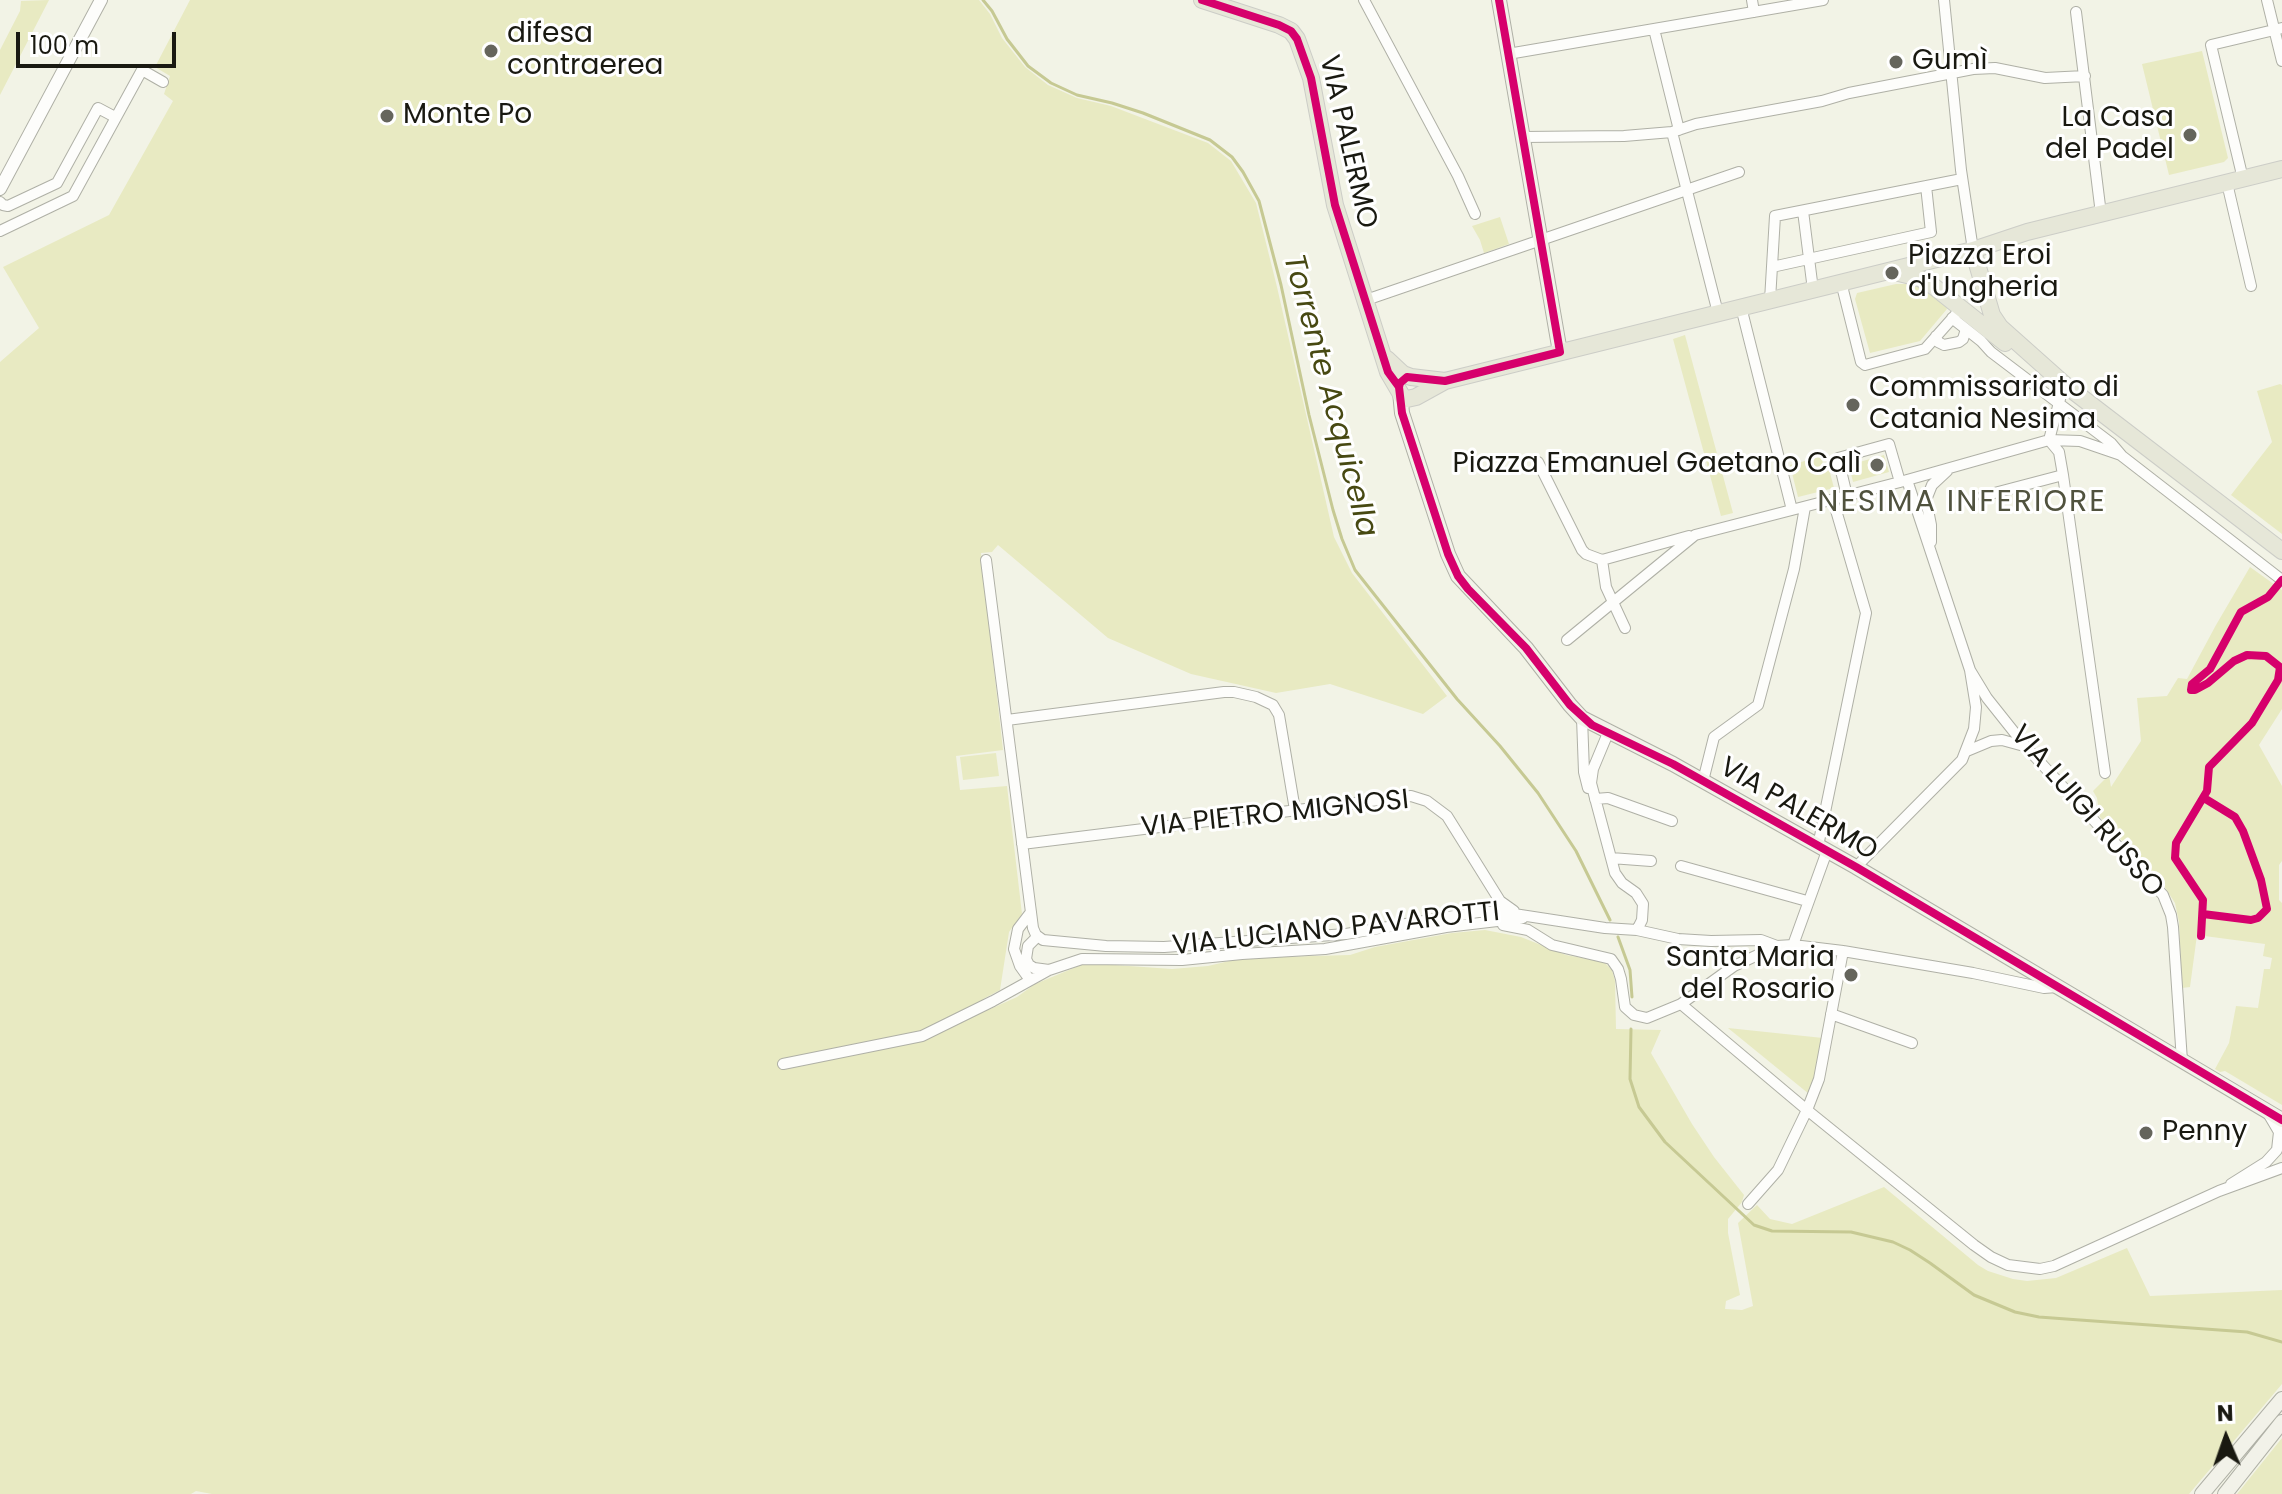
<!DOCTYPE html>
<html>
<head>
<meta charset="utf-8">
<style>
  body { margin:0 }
  #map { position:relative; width:2282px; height:1494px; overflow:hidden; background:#f2f3e6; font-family:Poppins,sans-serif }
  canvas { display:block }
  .north { position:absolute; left:2186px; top:1398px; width:80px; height:80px; -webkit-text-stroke:6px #fff; paint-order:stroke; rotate:358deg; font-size:22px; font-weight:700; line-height:32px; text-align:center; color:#191911 }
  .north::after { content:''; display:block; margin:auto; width:28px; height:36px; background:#191911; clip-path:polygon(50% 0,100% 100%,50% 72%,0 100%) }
  .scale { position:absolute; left:16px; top:32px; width:160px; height:36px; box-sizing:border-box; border:4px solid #191911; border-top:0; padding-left:10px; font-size:24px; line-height:28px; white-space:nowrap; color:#191911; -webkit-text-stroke:6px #fff; paint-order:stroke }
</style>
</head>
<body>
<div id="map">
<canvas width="2282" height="1494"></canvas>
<div class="north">N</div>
<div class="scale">100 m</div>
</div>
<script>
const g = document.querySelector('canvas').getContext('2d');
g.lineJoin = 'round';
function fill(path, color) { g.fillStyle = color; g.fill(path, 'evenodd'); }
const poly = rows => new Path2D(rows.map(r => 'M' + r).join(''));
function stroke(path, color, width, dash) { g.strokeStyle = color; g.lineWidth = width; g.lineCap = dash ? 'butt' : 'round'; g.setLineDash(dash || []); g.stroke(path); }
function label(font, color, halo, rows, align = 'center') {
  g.font = font + ' Poppins,sans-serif'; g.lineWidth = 6; g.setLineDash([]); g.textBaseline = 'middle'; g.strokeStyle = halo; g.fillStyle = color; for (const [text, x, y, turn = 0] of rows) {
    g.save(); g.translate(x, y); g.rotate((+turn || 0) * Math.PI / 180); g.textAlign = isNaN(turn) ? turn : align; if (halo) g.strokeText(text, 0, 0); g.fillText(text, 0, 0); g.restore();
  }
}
fill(poly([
  [49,0,0,95,0,50,20,11,21,1],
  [190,0,979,0,990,14,1002,38,1025,67,1048,85,1077,98,1111,106,1208,143,1231,161,1256,203,1277,287,1334,537,1352,573,1447,696,1423,714,1330,684,1276,693,1191,674,1108,638,998,545,992,552,981,553,1003,750,956,756,960,790,1007,786,1022,914,1009,932,1000,990,983,999,988,1010,1017,997,1035,984,1086,963,1172,969,1208,966,1242,958,1350,955,1375,947,1452,933,1485,930,1521,937,1566,955,1604,962,1612,970,1615,981,1616,1029,1661,1030,1651,1053,1692,1124,1714,1157,1744,1195,1742,1202,1728,1219,1728,1233,1740,1295,1726,1301,1725,1309,1742,1310,1753,1306,1738,1223,1757,1205,1770,1219,1792,1224,1884,1187,1978,1265,1988,1271,2013,1279,2027,1281,2056,1278,2127,1248,2150,1296,2282,1290,2282,1384,2189,1494,212,1494,196,1491,191,1494,0,1494,0,362,39,328,3,267,109,215,173,101,164,94,170,76,155,67],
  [2202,51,2228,158,2224,162,2169,175,2142,64],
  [1500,217,1509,244,1484,253,1480,240,1472,226],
  [1896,284,1907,284,1919,287,1946,306,1947,309,1920,341,1870,353,1855,299,1857,293],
  [1685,335,1733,513,1721,516,1673,339],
  [2280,384,2282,385,2282,534,2231,495,2272,442,2257,391],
  [1884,455,1889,472,1853,482,1849,465],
  [1823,456,1822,468,1829,469,1834,488,1798,497,1790,465],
  [2250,567,2282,590,2282,709,2259,745,2282,786,2282,861,2279,865,2279,900,2282,903,2282,1105,2225,1071,2220,1072,2215,1069,2229,1043,2236,1006,2258,1008,2264,969,2270,969,2272,958,2263,956,2265,944,2197,935,2190,987,2182,988,2179,922,2175,903,2164,886,2100,817,2097,798,2093,791,2109,775,2111,787,2141,741,2137,698,2167,696,2178,678,2187,679,2216,625],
  [996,753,999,776,963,780,960,757],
  [1728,1028,1823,1038,1817,1075,1809,1094],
  [2282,1438,2282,1494,2237,1494]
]), '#e8eac2');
stroke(poly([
  [983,0,992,11,1007,39,1028,66,1051,83,1077,95,1112,103,1143,113,1210,140,1232,157,1243,172,1259,201,1281,285,1309,415,1333,510,1342,539,1355,570,1457,699,1500,746,1538,793,1576,851,1610,920],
  [1618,937,1630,970,1632,997],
  [1631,1029,1630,1079,1639,1107,1665,1142,1754,1225,1772,1231,1851,1232,1893,1242,1910,1250,1930,1263,1974,1295,2015,1312,2039,1317,2066,1319,2247,1332,2282,1342]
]), '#c6c993', 3);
const minor = poly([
  [1364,0,1458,176,1475,214],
  [1752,0,1754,12],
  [1944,0,1961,170,1973,250],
  [2267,0,2282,61],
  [2076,12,2101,214],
  [1654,29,1679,130],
  [1508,54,1823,0],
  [1672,132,1718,313],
  [1523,137,1624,136,1672,132,1696,124,1822,101,1849,93,1973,69,1995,68,2045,78,2085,76],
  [2243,179,2211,45,2282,28],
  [2227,183,2251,286],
  [0,202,3,205,8,206,57,183,98,108,115,117],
  [1803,211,1813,290],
  [0,231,73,196,142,70,163,82],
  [1772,267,1931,232,1926,186],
  [1841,282,1861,362,1865,365,1925,349,1957,313],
  [1366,300,1739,172],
  [1770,300,1775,216,1962,179],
  [1741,307,1792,510],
  [1952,318,1981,341,1991,352,2111,443,2122,456,2282,580],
  [1936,336,1938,342,1944,345,1959,342,1963,339,1966,329],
  [2049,440,2059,452,2063,475,2105,773],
  [2049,440,2080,441,2121,455],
  [1538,462,1582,550,1586,554,1602,560,1689,536],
  [1847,496,1838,458,1889,444,1900,482],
  [1983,496,2063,475],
  [1931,542,1931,525,1926,500,1932,485,1947,471],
  [986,560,1033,928,1036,935,1043,940,1106,946,1164,947,1346,934,1478,912,1501,912,1605,928,1637,930,1678,939,1711,941,1761,940,1777,946,1793,945,1843,951,1973,973,2044,988,2057,987],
  [1602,560,1606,587,1625,628],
  [1567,640,1695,535,1900,482,2049,440,2064,384],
  [1970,670,1987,698,2026,747,2163,895,2171,915,2173,927,2182,1061],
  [1582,718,1584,772,1588,788],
  [1007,720,1224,692,1234,692,1256,697,1273,705,1279,715,1295,810],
  [1608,733,1593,769,1591,783,1615,873,1622,883,1636,893,1643,904,1642,920,1637,930],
  [1967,751,1991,741,2002,740,2024,746],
  [1703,781,1714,737,1758,705,1794,569,1805,507],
  [1595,799,1608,798,1672,821],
  [1022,844,1411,796,1427,801,1447,816,1500,901,1514,911],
  [1818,846,1866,613,1833,500],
  [1611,858,1651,861],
  [1681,866,1807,901],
  [1856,867,1962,760,1974,729,1976,707,1970,670,1907,480],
  [1503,925,1528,930,1552,945,1611,959,1618,969,1621,979,1625,1007,1634,1015,1647,1018,1681,1004,1734,966,1777,946],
  [1037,937,1028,946,1026,959,1029,965,1034,968,1049,970],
  [1793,945,1827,851],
  [1030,980,1020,966,1014,949,1018,929,1031,912],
  [1681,1004,1807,1110,1974,1245,1991,1257,2008,1265,2040,1269,2054,1266,2219,1191,2282,1168],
  [1831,1014,1912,1043],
  [783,1064,922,1036,993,1001,1049,970,1082,959,1182,960,1242,954,1325,949,1446,927,1523,918],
  [2231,1184,2266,1162,2277,1150,2279,1132,2269,1115],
  [1748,1204,1778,1170,1807,1110,1819,1079,1843,951]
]);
const tertiary = poly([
  [0,189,101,0]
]);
const secondary = poly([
  [1499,0,1560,352],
  [1400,392,1402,413,1448,554,1458,576,1526,648,1570,705,1582,718,1673,764,1856,867,2282,1120],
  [2202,1494,2282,1399],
  [2225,1494,2282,1422]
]);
const primary = poly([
  [1202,0,1279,25,1291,31,1297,39,1311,78,1335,205,1388,372,1402,396,1407,399,1416,397,1445,381,1973,250,2027,232,2282,169],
  [1973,250,1992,315,2000,327,2064,384,2282,551],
  [1895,272,1919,278,1928,282,2005,343],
  [1387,359,1403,374,1411,377,1445,381]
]);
stroke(minor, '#afb0a6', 12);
stroke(tertiary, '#afb0a6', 14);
stroke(secondary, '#afb0a6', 16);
stroke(primary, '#cccdc7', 18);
stroke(minor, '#fdfdfb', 10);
stroke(tertiary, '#fdfdfb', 12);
stroke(secondary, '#f2f2e9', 14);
stroke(primary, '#e6e7d8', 16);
stroke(poly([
  [1202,0,1279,25,1291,31,1297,39,1311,78,1335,205,1388,372,1399,387,1402,413,1448,554,1458,576,1468,589,1526,648,1570,705,1592,725,1673,764,1856,867,2282,1120],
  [1399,387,1400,383,1407,377,1445,381,1560,352,1499,0],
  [2203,914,2251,920,2258,918,2267,909,2261,880,2243,831,2235,817,2204,798],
  [2201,936,2203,900,2175,858,2176,843,2207,791,2209,767,2252,723,2278,680,2280,667,2266,656,2247,655,2234,661,2208,683,2195,690,2191,690,2192,684,2210,669,2241,612,2268,597,2282,580]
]), '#d6006c', 8);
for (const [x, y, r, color] of [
  [491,51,8,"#65655c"],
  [1896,62,8,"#65655c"],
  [387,116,8,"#65655c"],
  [2190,135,8,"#65655c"],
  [1892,273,8,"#65655c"],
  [1853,405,8,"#65655c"],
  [1877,465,8,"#65655c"],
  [1851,975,8,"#65655c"],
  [2146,1133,8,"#65655c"]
]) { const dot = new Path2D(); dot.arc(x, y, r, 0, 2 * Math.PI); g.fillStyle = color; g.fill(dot); stroke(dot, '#fff', 3); }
label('28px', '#191911', '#fff', [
  ["difesa",507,35],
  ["contraerea",507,67],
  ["Gumì",1912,62],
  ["Monte Po",403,116],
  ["La Casa",2174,119,"right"],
  ["del Padel",2174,151,"right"],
  ["Piazza Eroi",1908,257],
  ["d'Ungheria",1908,289],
  ["Commissariato di",1869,389],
  ["Catania Nesima",1869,421],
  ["Piazza Emanuel Gaetano Calì",1861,465,"right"],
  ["Santa Maria",1835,959,"right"],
  ["del Rosario",1835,991,"right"],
  ["Penny",2162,1133]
], 'left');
label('28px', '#191911', '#fff', [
  ["VIA PALERMO",1347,142,77],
  ["VIA PALERMO",1798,810,30],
  ["VIA LUIGI RUSSO",2086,812,49],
  ["VIA PIETRO MIGNOSI",1275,815,-6],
  ["VIA LUCIANO PAVAROTTI",1336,930,-6]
]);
label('italic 30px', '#474912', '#fff', [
  ["Torrente Acquicella",1329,396,75]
]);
g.letterSpacing = '2px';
label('30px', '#50523e', '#fff', [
  ["NESIMA INFERIORE",1962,503]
]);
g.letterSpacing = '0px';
</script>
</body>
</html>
